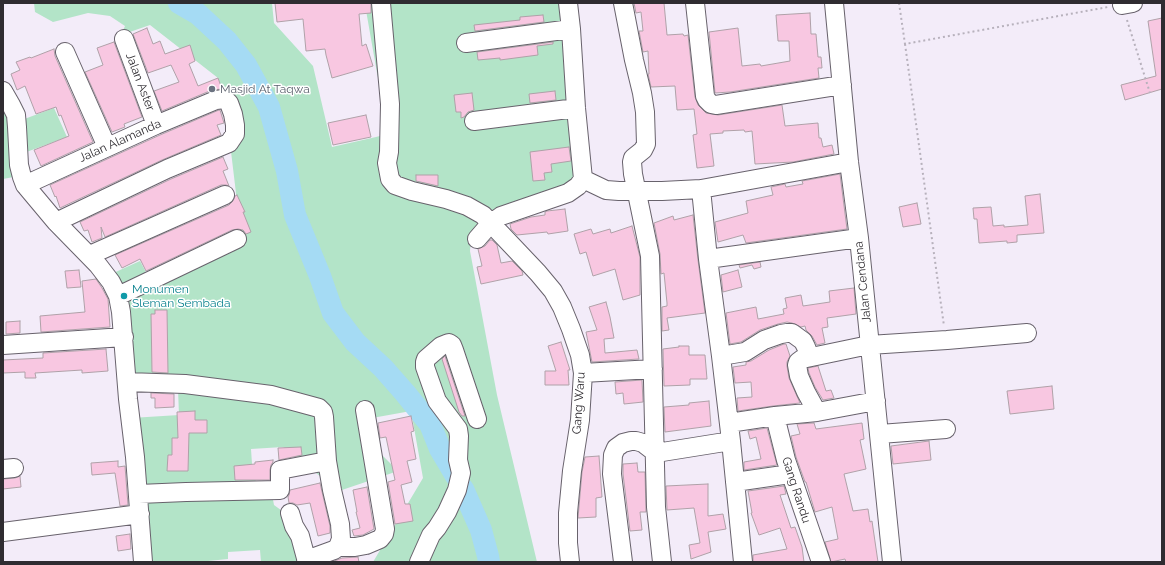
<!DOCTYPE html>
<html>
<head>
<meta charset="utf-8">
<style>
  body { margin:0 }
  #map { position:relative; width:1165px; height:565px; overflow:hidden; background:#f3ecf9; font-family:Raleway,sans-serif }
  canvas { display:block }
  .frame { position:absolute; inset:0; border:4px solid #2f2c31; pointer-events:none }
</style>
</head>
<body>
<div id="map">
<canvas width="1165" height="565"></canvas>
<div class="frame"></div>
</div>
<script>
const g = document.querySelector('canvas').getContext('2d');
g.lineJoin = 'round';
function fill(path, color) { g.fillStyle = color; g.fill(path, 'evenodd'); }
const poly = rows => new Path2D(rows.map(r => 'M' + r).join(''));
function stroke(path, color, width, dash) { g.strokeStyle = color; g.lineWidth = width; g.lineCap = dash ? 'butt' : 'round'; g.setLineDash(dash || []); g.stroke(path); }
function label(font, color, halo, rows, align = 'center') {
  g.font = font + ' Raleway,sans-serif'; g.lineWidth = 3; g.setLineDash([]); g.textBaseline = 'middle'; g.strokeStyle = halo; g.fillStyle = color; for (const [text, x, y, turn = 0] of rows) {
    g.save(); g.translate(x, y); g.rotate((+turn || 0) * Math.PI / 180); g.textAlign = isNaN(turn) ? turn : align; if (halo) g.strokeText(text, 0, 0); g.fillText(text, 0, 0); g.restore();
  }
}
fill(poly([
  [34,3,272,3,274,23,313,66,332,147,376,137,391,133,377,73,367,16,365,3,565,3,583,179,569,203,492,219,471,239,470,251,497,395,537,562,373,562,423,478,411,411,361,420,362,435,398,471,339,491,283,447,251,449,253,479,271,489,274,505,300,524,308,562,261,562,260,550,228,552,228,559,208,561,208,562,143,562,131,418,179,415,178,389,128,390,109,275,140,261,150,280,241,235,224,93,218,78,150,25,121,35,125,26,110,16,88,13,53,22,35,12],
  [3,88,19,121,54,108,67,137,21,154,24,175,3,179]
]), '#b3e4c8');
stroke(poly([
  [179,3,198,14,227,41,246,65,269,107,287,171,295,215,320,276,333,313,355,342,383,368,405,393,430,424,440,449,456,476],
  [463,489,481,530,488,556,489,562]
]), '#a5dbf4', 22);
const building = poly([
  [275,3,371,3,371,13,359,14,362,46,366,44,373,66,332,78,326,55,325,49,306,51,303,19,277,22,275,3],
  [634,3,664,3,667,35,683,34,684,36,688,35,695,97,698,105,706,113,718,115,782,105,785,126,818,123,819,138,821,138,823,147,832,145,834,154,793,162,755,164,752,131,745,132,744,130,723,131,723,133,710,134,714,166,697,168,693,135,697,134,694,109,677,110,675,86,651,87,648,74,649,74,648,51,643,52,639,31,643,31,641,12,636,13,634,3],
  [810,13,811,34,816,34,818,57,821,57,822,68,818,68,819,78,730,92,715,93,709,32,738,28,742,66,760,64,761,66,790,61,789,41,778,41,776,15,810,13],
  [543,15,544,22,475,31,474,25,520,20,520,17,543,15],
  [1162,18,1162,89,1125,100,1121,85,1156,76,1148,21,1162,18],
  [147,28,153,44,160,41,165,54,190,45,195,61,189,64,198,86,218,78,222,89,212,90,162,111,154,91,179,82,171,65,148,73,133,34,147,28],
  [114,42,142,117,124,124,125,127,112,132,85,72,103,65,97,48,114,42],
  [553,42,553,44,537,46,538,55,500,60,500,58,478,60,477,52,553,42],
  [54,49,55,56,93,142,41,166,34,150,69,136,61,115,59,116,56,107,36,114,25,86,17,90,11,74,20,70,16,62,30,57,31,58,54,49],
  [555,91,556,100,530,103,529,94,555,91],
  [472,93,474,110,468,112,464,117,461,118,461,112,456,112,454,95,472,93],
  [219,110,220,110,224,123,217,125,221,135,162,160,60,208,56,196,55,197,50,185,160,135,219,110],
  [366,115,371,137,333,145,328,123,366,115],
  [569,147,571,161,551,164,552,172,544,173,545,180,533,181,530,152,569,147],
  [223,157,228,169,223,171,229,186,226,185,221,185,105,237,101,227,102,238,92,242,88,230,84,231,80,222,171,179,223,157],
  [840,174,847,229,746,243,743,235,718,242,715,222,748,213,746,201,773,195,771,187,785,184,786,187,803,184,802,181,840,174],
  [416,175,438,175,438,186,416,181,416,175],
  [1040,194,1044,233,1017,235,1017,242,1007,243,1007,241,979,243,977,219,974,219,973,208,991,207,993,226,1004,225,1004,227,1028,225,1025,196,1040,194],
  [237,195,245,212,243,212,251,232,246,234,243,230,238,229,232,230,146,271,140,259,122,268,115,255,229,205,233,201,235,196,237,195],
  [917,203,921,224,903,227,899,207,917,203],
  [565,209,568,231,548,234,547,232,517,235,511,229,510,224,531,217,545,215,545,212,547,211,565,209],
  [693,215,698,260,705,313,667,318,669,330,662,331,662,307,667,306,667,303,664,273,661,274,660,254,654,223,673,216,674,220,693,215],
  [632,226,640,257,640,295,623,300,615,269,593,276,586,252,580,254,574,234,591,229,593,234,610,229,611,233,632,226],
  [490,240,492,240,497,245,501,263,512,261,522,271,523,275,481,284,477,267,482,266,478,249,485,246,490,240],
  [760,262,761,267,754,269,752,265,740,268,739,265,760,262],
  [79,270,81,287,67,288,65,271,79,270],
  [738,270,742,287,723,292,721,275,738,270],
  [96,279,102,288,108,299,110,327,41,332,40,316,85,312,82,281,96,279],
  [854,288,856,314,827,318,828,327,822,328,825,343,817,345,812,336,806,330,805,326,801,327,792,323,787,322,778,324,760,330,741,342,730,344,726,313,756,307,758,319,784,314,783,309,787,308,785,298,801,295,803,306,830,302,829,291,854,288],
  [606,302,610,317,614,338,604,339,605,353,637,350,639,359,592,362,586,332,597,330,589,307,606,302],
  [155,310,167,310,168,373,152,372,151,314,155,314,155,310],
  [20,321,20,333,6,334,6,322,20,321],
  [561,342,570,370,568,370,569,385,545,385,545,371,556,371,548,346,561,342],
  [784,344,786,344,790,356,787,362,787,366,789,378,800,403,773,406,738,411,737,398,752,397,751,382,735,383,733,367,746,365,746,362,751,361,769,350,784,344],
  [679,346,689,346,689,355,705,355,707,379,690,379,690,385,664,386,663,349,679,347,679,346],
  [106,349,108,371,82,373,82,370,35,373,36,378,25,378,25,372,3,373,3,360,43,358,43,353,106,349],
  [445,356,465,416,462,416,459,412,442,359,445,356],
  [818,366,826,391,831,390,834,398,823,400,815,387,809,373,808,368,818,366],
  [642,380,643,402,624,404,623,393,616,394,615,382,642,380],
  [1052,386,1054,409,1010,414,1007,391,1052,386],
  [151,393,174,394,174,407,155,408,155,398,151,398,151,393],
  [709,401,711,426,665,432,664,407,689,405,689,403,709,401],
  [195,411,195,420,207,420,207,433,189,433,188,471,167,471,168,455,172,455,172,438,178,438,177,412,195,411],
  [411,416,414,431,411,432,416,459,407,461,412,482,401,485,405,504,410,504,413,521,395,524,388,482,395,480,386,437,380,438,378,423,411,416],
  [814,423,816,429,862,423,864,439,860,440,866,469,844,474,853,511,868,509,870,522,872,521,878,562,846,562,845,559,831,562,825,542,838,539,832,507,815,512,806,482,805,482,796,457,791,436,800,434,797,424,814,423],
  [767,428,777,465,744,470,744,462,761,459,756,437,750,439,748,431,767,428],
  [929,441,931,460,893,464,891,446,929,441],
  [301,447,302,455,279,460,278,448,301,447],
  [599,456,602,497,596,498,596,517,578,518,582,472,585,457,599,456],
  [273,460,273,462,271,465,270,470,270,480,235,480,234,466,255,464,255,462,273,460],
  [118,461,118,467,125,466,128,505,120,506,115,473,92,475,91,463,118,461],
  [637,463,638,472,645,472,646,512,640,512,642,530,630,531,623,474,623,464,637,463],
  [20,476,21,487,3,489,3,479,15,478,20,476],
  [320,483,330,526,330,533,318,536,310,503,297,505,293,503,289,503,288,497,289,495,290,490,320,483],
  [708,484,708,516,723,514,726,529,708,532,711,552,691,559,689,545,700,543,694,508,667,510,666,486,708,484],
  [784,486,786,494,780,495,791,528,795,527,802,547,804,562,753,562,753,555,787,549,780,528,759,535,751,513,752,513,748,491,784,486],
  [367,487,374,529,363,535,354,536,352,530,360,528,356,512,357,512,353,490,367,487],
  [130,534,131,549,118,551,116,536,130,534],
  [358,557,359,562,332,562,342,558,358,557]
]);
fill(building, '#f8c7e1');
stroke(building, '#afa1a8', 1);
const minor = poly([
  [381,3,390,104,389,152,387,163,390,179,395,185,412,191,446,199,467,206,483,215,538,273,553,291,562,307,571,329,580,355,583,373,580,420,572,471,568,513,568,543,570,562],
  [568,3,571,29,576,108,583,179,606,190,619,191,662,191,701,189,849,162],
  [623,3,634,60,642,93,645,112,646,144,643,150,633,158,632,162,633,174,650,256,656,507,662,562],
  [695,3,705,96,707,100,711,104,716,105,842,85],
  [834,3,849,162,859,238,892,562],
  [1122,5,1133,3],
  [124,39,156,125],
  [466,43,571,29],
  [65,52,107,147],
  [3,91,11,105,16,115,17,127,19,165,22,177,25,185,56,222,98,265,111,282,118,296,121,312,128,399,135,457,143,562],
  [474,121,576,108],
  [25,185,156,125,216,100,224,99,226,100,229,103,233,114,235,125,235,134,229,143,167,169,56,222],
  [701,189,708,259,721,356,731,441,743,562],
  [477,239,490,224,501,216,568,193,578,186,583,179],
  [90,255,225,195],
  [708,259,859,238],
  [118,296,237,239],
  [3,345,124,337],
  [721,356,745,352,764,340,781,334,787,333,792,333,803,341,806,347,810,357],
  [583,373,653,369],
  [127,382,185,384,271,395,319,408,323,412,324,417,327,461],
  [817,412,806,392,799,376,797,365,798,362,802,359,869,345,947,340,1027,333],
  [775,416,786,460,821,562],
  [729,423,775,416,817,412,876,401],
  [880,434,946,429],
  [3,469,14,468],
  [735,482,790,474],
  [139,494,186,492,280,490,280,470,327,461,332,490,340,524,341,539,338,547,334,550,312,558,306,562],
  [290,513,294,526,300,536,307,562],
  [3,532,140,514],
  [338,547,355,547,366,545,380,539,384,534,385,529,365,410],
  [419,562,431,535,437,528,447,512,457,490,461,473,458,460,459,436,458,429,437,401,425,367,425,362,426,359,441,346,446,344,449,343,452,345,454,350,477,419],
  [623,562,612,474,613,455,616,448,623,443,631,441,636,441,643,443,656,453,731,441]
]);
stroke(minor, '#68626c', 20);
stroke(poly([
  [899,3,905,44,1108,7],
  [1127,20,1150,93],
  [905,44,944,326]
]), '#b7b1bc', 2, [2, 3]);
stroke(minor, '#fff', 18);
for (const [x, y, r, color] of [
  [212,89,4,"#6b7280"],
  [124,296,4,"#0f9aa8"]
]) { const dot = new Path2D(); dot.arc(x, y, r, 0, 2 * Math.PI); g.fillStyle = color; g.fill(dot); stroke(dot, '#fff', 1.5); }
label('12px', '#2f2c31', '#fff', [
  ["Jalan Aster",140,82,69],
  ["Jalan Alamanda",120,141,-24],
  ["Jalan Cendana",863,282,-96],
  ["Gang Waru",579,403,-86],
  ["Gang Randu",796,490,72]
]);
label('12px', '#5b616d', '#fff', [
  ["Masjid At Taqwa",220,89]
], 'left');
label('12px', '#0d838f', '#fff', [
  ["Monumen",132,289],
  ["Sleman Sembada",132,303]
], 'left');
</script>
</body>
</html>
